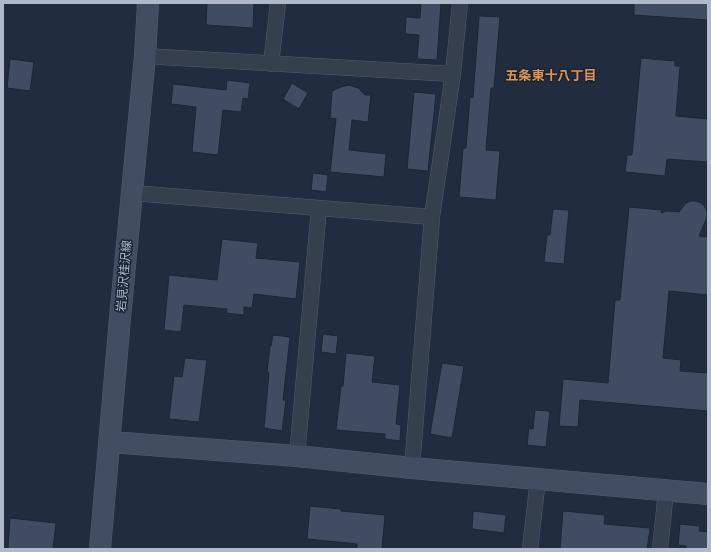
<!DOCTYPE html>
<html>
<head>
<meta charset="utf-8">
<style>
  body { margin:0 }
  #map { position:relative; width:711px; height:552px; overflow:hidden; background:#212d3e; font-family:Barlow,sans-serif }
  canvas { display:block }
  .frame { position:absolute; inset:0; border:4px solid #b0b9ca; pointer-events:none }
</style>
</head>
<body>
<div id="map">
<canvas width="711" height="552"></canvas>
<div class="frame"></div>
</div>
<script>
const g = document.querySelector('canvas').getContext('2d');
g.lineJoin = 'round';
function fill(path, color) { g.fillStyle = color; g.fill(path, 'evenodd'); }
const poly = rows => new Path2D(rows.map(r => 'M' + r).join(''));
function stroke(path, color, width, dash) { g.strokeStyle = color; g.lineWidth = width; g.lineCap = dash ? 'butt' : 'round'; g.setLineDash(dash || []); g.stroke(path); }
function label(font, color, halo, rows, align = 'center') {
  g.font = font + ' Barlow,"Noto Sans JP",sans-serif'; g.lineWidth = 3; g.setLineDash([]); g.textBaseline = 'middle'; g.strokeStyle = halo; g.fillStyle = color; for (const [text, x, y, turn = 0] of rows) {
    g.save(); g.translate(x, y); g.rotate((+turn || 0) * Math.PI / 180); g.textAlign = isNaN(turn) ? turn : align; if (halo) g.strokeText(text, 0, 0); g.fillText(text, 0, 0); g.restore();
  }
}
const building = poly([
  [207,3,254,3,253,28,206,25,207,3],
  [421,3,441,3,437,60,417,59,419,35,405,34,406,17,420,18,421,3],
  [634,3,708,3,708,20,634,15,634,3],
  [479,16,500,17,494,88,491,88,486,150,500,151,496,200,459,197,463,148,466,148,470,97,473,98,479,16],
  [641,58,675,61,675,66,680,66,676,116,708,119,708,162,667,159,665,176,625,172,627,155,632,155,641,58],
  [10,59,34,62,30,91,7,88,10,59],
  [227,80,250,83,248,99,243,98,241,112,223,110,218,155,192,152,196,107,171,104,173,84,226,90,227,80],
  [292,83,308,93,299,109,283,99,292,83],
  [349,85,358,88,365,95,371,95,368,122,352,120,349,150,386,154,384,177,330,172,336,119,330,118,332,91,341,87,349,85],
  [414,92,436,94,428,171,407,169,414,92],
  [313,173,328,175,326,192,311,190,313,173],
  [691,201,696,201,701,203,705,207,707,212,707,217,699,236,708,237,708,295,669,291,663,358,681,360,680,371,708,373,708,411,580,400,578,427,559,426,563,379,608,383,615,300,620,300,629,207,662,210,661,213,667,211,679,212,686,203,691,201],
  [553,209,569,210,564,264,544,262,547,235,550,235,553,209],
  [222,239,258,243,256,258,300,262,296,299,254,294,252,308,244,307,244,315,226,313,227,309,184,305,181,332,164,330,169,275,217,280,222,239],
  [323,334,338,336,336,354,321,352,323,334],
  [273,335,290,337,283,400,286,400,282,431,264,428,269,373,267,372,270,346,271,346,273,335],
  [346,353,375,356,372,382,400,385,396,424,401,425,400,441,385,439,385,434,336,430,341,386,343,386,346,353],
  [185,358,207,360,199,422,169,419,174,376,182,377,185,358],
  [442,363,464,366,452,438,430,434,442,363],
  [535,410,550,411,546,447,527,445,529,428,533,429,535,410],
  [310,506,341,509,341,511,385,515,382,549,357,549,357,544,307,539,310,506],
  [473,511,506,515,504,533,472,529,473,511],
  [563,511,605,515,604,524,650,528,647,549,560,549,563,511],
  [10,518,56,523,53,549,8,549,10,518],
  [680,524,700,526,699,531,708,532,708,549,686,549,686,546,678,545,680,524]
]);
fill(building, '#3f4c61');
stroke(building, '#1c2635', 1);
const street = poly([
  [145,56,453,74],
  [271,64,278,3],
  [132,193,432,217],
  [297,456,319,208],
  [412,468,432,217,453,74,460,3],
  [530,549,538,479],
  [660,549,666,491]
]);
const secondary = poly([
  [110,442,297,456,412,468,708,494],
  [100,549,120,318,145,56,148,3]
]);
stroke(street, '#535c6c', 16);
stroke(secondary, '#535c6c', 22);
stroke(street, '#353f4e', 15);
stroke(secondary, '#424d62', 21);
label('12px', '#b0b9ca', '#1a2433', [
  ["岩見沢桂沢線",124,276,-85]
]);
label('bold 13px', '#df9456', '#1a2433', [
  ["五条東十八丁目",551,76]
]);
</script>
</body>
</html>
